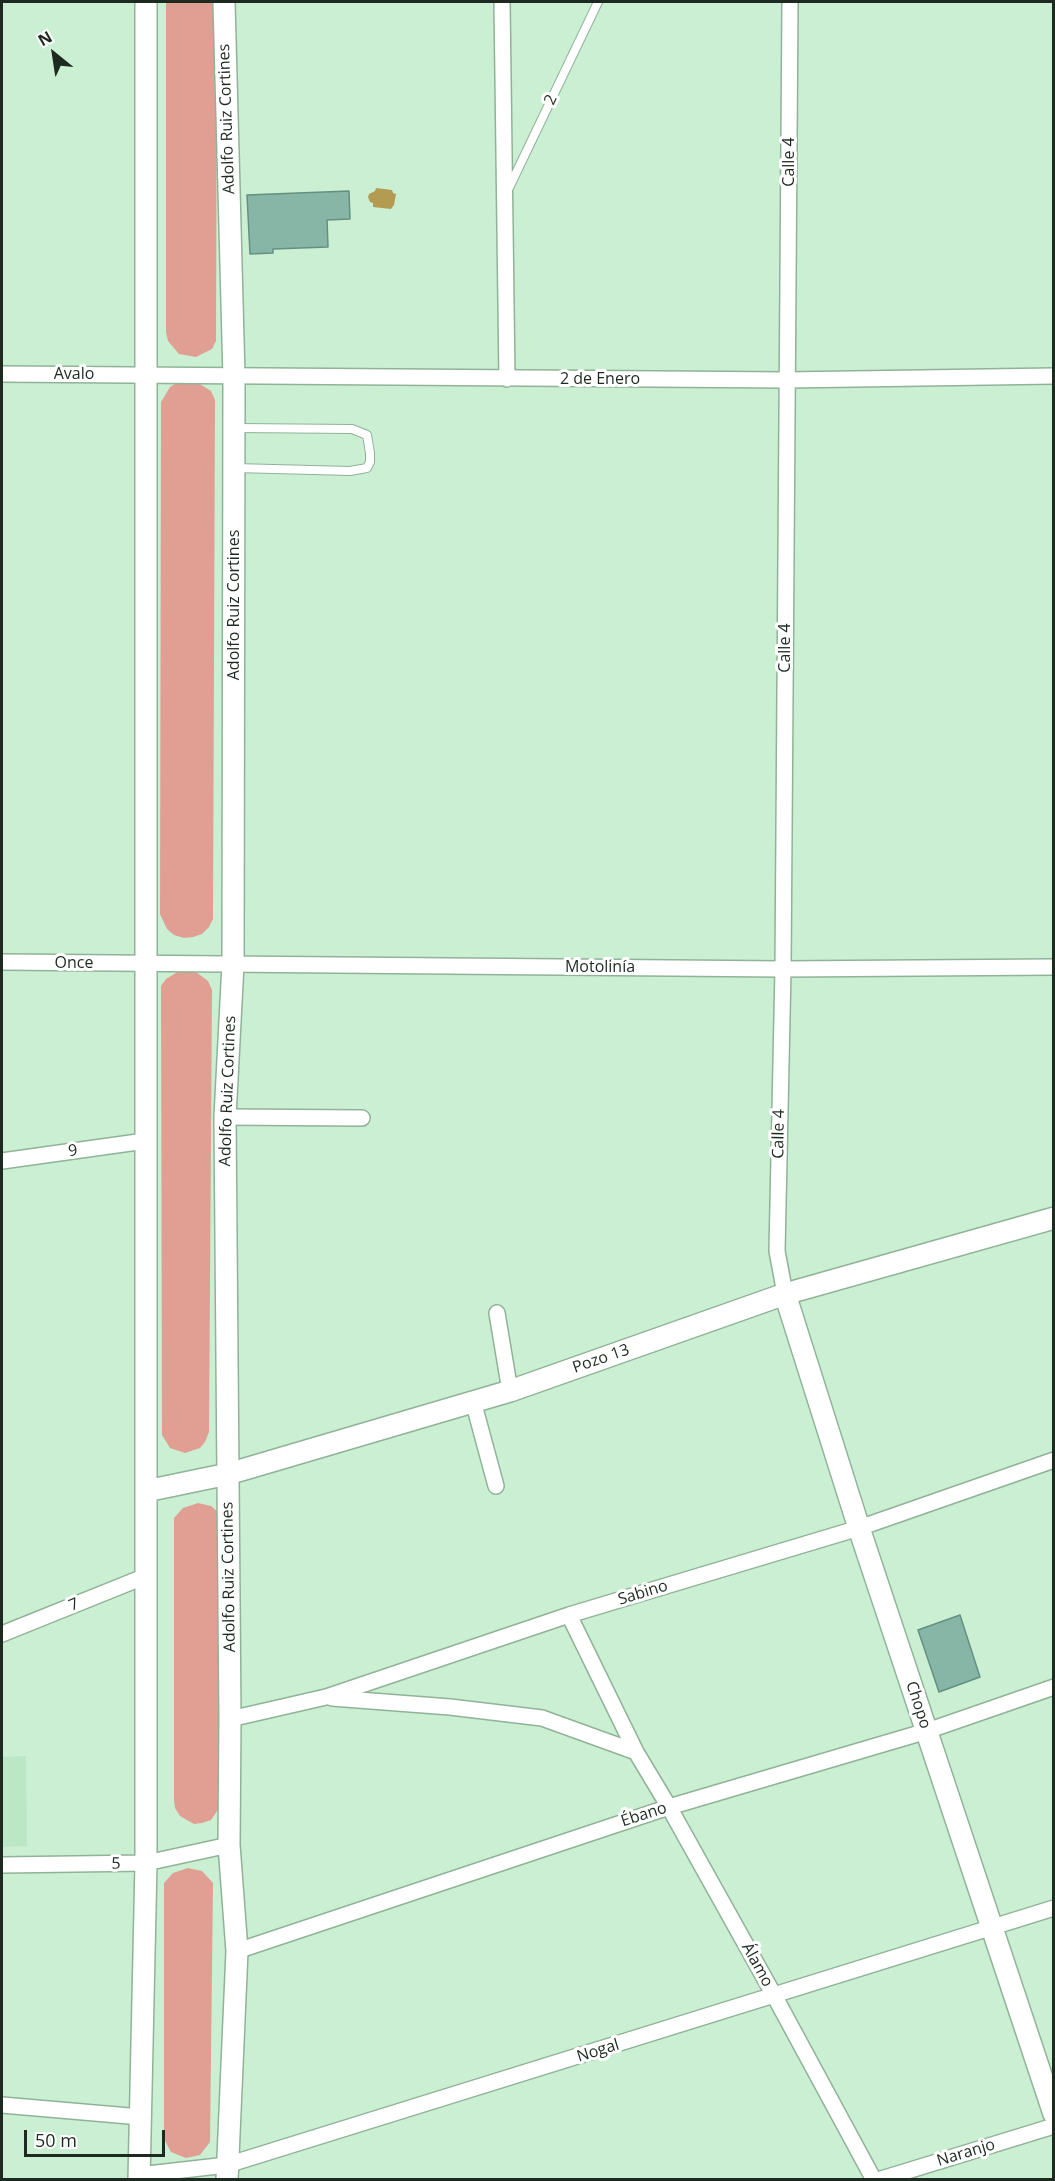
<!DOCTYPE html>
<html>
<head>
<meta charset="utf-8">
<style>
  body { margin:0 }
  #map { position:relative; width:1055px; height:2181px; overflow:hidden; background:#cbefd3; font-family:"Open Sans",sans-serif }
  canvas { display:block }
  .frame { position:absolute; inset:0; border:3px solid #1d2a20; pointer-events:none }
  .north { position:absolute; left:24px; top:24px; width:60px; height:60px; -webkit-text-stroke:4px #fff; paint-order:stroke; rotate:330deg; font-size:16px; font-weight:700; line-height:24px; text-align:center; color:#1d2a20 }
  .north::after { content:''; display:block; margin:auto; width:21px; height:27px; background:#1d2a20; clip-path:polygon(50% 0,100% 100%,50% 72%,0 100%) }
  .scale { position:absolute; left:24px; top:2130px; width:141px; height:27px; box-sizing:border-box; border:3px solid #1d2a20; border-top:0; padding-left:8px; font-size:18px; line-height:21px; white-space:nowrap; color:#1d2a20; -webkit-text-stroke:4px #fff; paint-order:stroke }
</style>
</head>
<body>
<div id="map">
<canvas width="1055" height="2181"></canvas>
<div class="frame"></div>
<div class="north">N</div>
<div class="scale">50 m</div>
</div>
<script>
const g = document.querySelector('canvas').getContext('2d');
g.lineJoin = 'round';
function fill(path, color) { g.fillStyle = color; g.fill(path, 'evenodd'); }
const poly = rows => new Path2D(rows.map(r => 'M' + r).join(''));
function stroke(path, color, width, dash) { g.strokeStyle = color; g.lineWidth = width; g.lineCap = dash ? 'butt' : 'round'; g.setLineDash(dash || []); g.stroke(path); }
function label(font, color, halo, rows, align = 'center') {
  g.font = font + ' "Open Sans",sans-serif'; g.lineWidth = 6; g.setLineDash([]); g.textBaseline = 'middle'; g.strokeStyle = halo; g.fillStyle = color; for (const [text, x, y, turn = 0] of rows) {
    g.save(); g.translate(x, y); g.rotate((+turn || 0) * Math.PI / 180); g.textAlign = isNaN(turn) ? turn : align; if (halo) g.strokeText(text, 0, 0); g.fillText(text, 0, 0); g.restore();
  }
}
fill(poly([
  [26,1756,27,1846,2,1847,2,1757]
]), '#bce7c6');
fill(poly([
  [166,2,217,2,216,341,212,349,196,357,179,354,168,341,166,332],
  [195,381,211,391,215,400,213,919,209,927,202,934,193,937,184,938,174,935,167,929,160,914,161,402,170,387,178,382],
  [179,971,196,972,208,981,212,990,209,1432,205,1442,200,1448,185,1453,170,1448,162,1435,161,986,166,979],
  [198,1503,211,1506,218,1512,221,1805,211,1820,202,1823,194,1824,180,1816,175,1808,174,1800,174,1518,183,1508],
  [188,1868,202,1871,213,1883,210,2142,200,2155,186,2158,171,2152,164,2139,164,1883,173,1873]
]), '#e09f92');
fill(poly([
  [376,188,392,190,393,193,396,194,394,205,391,209,373,207,373,203,370,202,368,197,369,194,375,191]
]), '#b39c51');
const building = poly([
  [349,191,350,219,327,220,328,247,273,249,273,253,250,254,247,195,349,191],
  [960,1615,980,1677,939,1692,918,1630,960,1615]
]);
fill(building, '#87b5a6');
stroke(building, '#639081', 1.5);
const lane = poly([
  [507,192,598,2],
  [235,468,350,471,367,468,370,462,370,453,367,435,352,429,237,428]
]);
const street = poly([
  [502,2,507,379],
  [2,374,787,380,1054,376],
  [2,962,783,969,1054,967],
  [225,1117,362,1118],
  [2,1161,145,1141],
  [785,1294,777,1251,783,969,790,2],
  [497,1313,510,1391],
  [473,1401,496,1486],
  [569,1615,636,1752,669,1807,775,1997,874,2180],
  [2,1634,146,1576],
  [332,1698,450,1707,542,1718,636,1752],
  [230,1719,326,1697,569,1615,859,1528,1054,1460],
  [2,1865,146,1863,229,1845],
  [237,1951,669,1807,927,1731,1054,1687],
  [2,2105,141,2117],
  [139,2175,227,2165,1054,1908],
  [878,2180,1054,2126]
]);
const secondary = poly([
  [224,2,234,377,233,964,225,1117,230,1719,229,1845,237,1951,227,2180],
  [785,1294,859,1528,1054,2114],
  [146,1491,228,1474,510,1391,785,1294,1054,1218],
  [139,2180,146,1863,146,2]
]);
stroke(lane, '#90b398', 10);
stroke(street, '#90b398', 18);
stroke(secondary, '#90b398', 24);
stroke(lane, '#fff', 8);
stroke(street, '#fff', 15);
stroke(secondary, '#fff', 21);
label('16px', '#1d2a20', '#fff', [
  ["2",551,100,-65],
  ["Adolfo Ruiz Cortines",227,119,-92],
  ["Calle 4",789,162,-90],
  ["Avalo",74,374],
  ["2 de Enero",600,379],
  ["Adolfo Ruiz Cortines",234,605,-90],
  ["Calle 4",785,648,-90],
  ["Once",74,963],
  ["Motolinía",600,967],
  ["Adolfo Ruiz Cortines",228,1091,-88],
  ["Calle 4",779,1134,-89],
  ["9",73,1151,-8],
  ["Pozo 13",601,1359,-19],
  ["Adolfo Ruiz Cortines",229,1577,-91],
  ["Sabino",643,1593,-17],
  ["7",74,1605,-22],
  ["Chopo",918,1705,72],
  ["Ébano",644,1815,-18],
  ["5",116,1864,-1],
  ["Álamo",757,1965,61],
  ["Nogal",598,2051,-17],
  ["Naranjo",966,2153,-17]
]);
</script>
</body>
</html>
